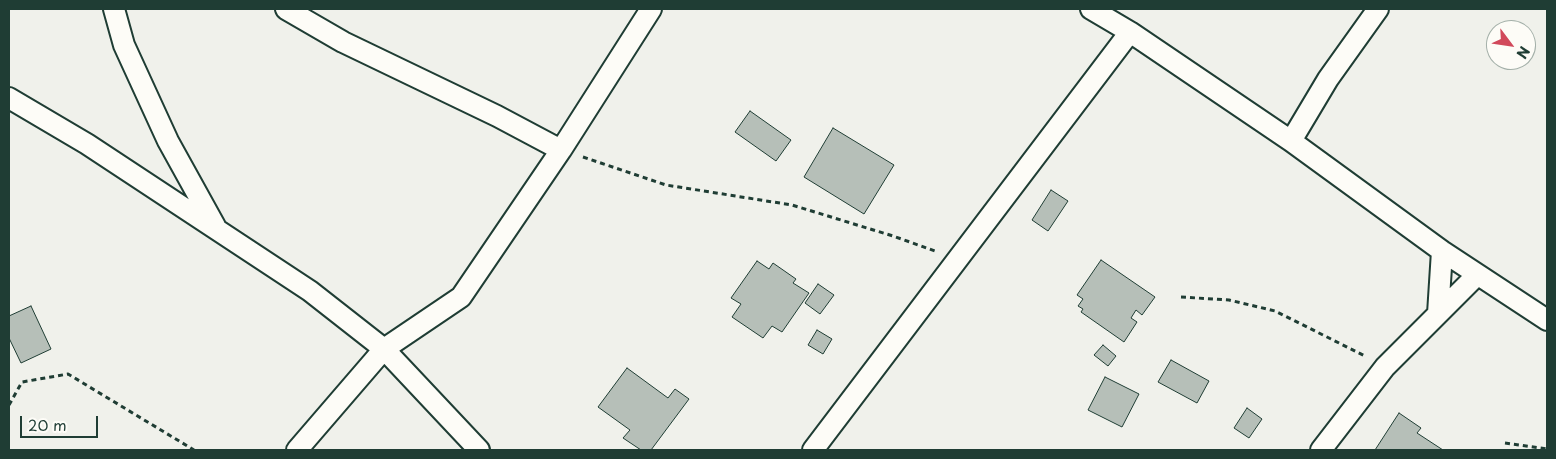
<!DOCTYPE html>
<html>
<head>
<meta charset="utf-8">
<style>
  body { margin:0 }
  #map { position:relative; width:1556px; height:459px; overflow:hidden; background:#f0f1eb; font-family:"Playpen Sans",sans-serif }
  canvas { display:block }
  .frame { position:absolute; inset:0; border:10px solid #1f3d34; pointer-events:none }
  .north { position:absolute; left:1486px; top:20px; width:50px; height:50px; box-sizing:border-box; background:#fdfcf7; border:1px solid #a4b0a9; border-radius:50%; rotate:121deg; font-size:14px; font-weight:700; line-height:20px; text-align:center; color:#1f3d34 }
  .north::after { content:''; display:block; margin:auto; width:18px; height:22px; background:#d1495b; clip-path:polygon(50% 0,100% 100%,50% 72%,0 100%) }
  .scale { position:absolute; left:20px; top:416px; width:78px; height:22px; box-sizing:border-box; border:2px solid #1f3d34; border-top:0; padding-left:6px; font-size:15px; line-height:18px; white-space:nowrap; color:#1f3d34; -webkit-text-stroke:4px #fdfcf7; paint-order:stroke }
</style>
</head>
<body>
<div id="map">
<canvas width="1556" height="459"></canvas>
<div class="frame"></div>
<div class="north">N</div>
<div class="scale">20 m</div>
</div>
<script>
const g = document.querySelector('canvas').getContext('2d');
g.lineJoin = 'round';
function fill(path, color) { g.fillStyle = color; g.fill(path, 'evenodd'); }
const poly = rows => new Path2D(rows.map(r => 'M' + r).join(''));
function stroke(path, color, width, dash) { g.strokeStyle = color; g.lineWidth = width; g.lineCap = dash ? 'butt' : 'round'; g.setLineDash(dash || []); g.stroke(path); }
const building = poly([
  [750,111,791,140,776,161,735,132,750,111],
  [833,128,894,165,864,214,804,177,833,128],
  [1051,190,1068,201,1048,231,1032,220,1051,190],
  [1101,260,1155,297,1142,315,1136,310,1131,318,1137,322,1124,342,1081,312,1083,309,1078,306,1083,299,1077,295,1101,260],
  [757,261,769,269,773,263,796,279,793,283,809,293,782,332,772,326,763,338,732,317,741,304,731,298,757,261],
  [818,284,834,295,820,314,805,303,818,284],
  [31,306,51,349,21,363,9,338,9,316,31,306],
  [817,330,832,339,823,354,808,345,817,330],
  [1103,345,1116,356,1108,366,1094,355,1103,345],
  [1171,360,1209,381,1197,403,1158,382,1171,360],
  [627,368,668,398,675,389,689,399,651,450,641,450,623,438,630,430,598,407,627,368],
  [1105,377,1139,394,1122,427,1088,410,1105,377],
  [1247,408,1262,419,1249,438,1234,428,1247,408],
  [1399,413,1421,428,1417,433,1443,450,1375,450,1399,413]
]);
fill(building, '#b6bfb8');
stroke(building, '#1f3d34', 1);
const minor = poly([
  [114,9,124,45,168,141,215,226],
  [286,9,343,42,497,116,561,150],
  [1091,9,1130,32,1291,141,1442,251,1547,320],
  [9,98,87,144,310,291,384,349,479,450],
  [1291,141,1328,79,1378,9],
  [1438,314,1442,251],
  [297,450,384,349,461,297,561,150,651,9],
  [813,450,1130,32],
  [1321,450,1385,367,1477,275]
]);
stroke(minor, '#1f3d34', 24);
stroke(poly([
  [583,157,666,185,792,205,893,236,935,251],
  [1181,297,1229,300,1275,311,1365,356],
  [9,405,22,382,68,374,194,450],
  [1505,443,1547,449]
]), '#1f3d34', 3, [5, 4]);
stroke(minor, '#fdfcf7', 20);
</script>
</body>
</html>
